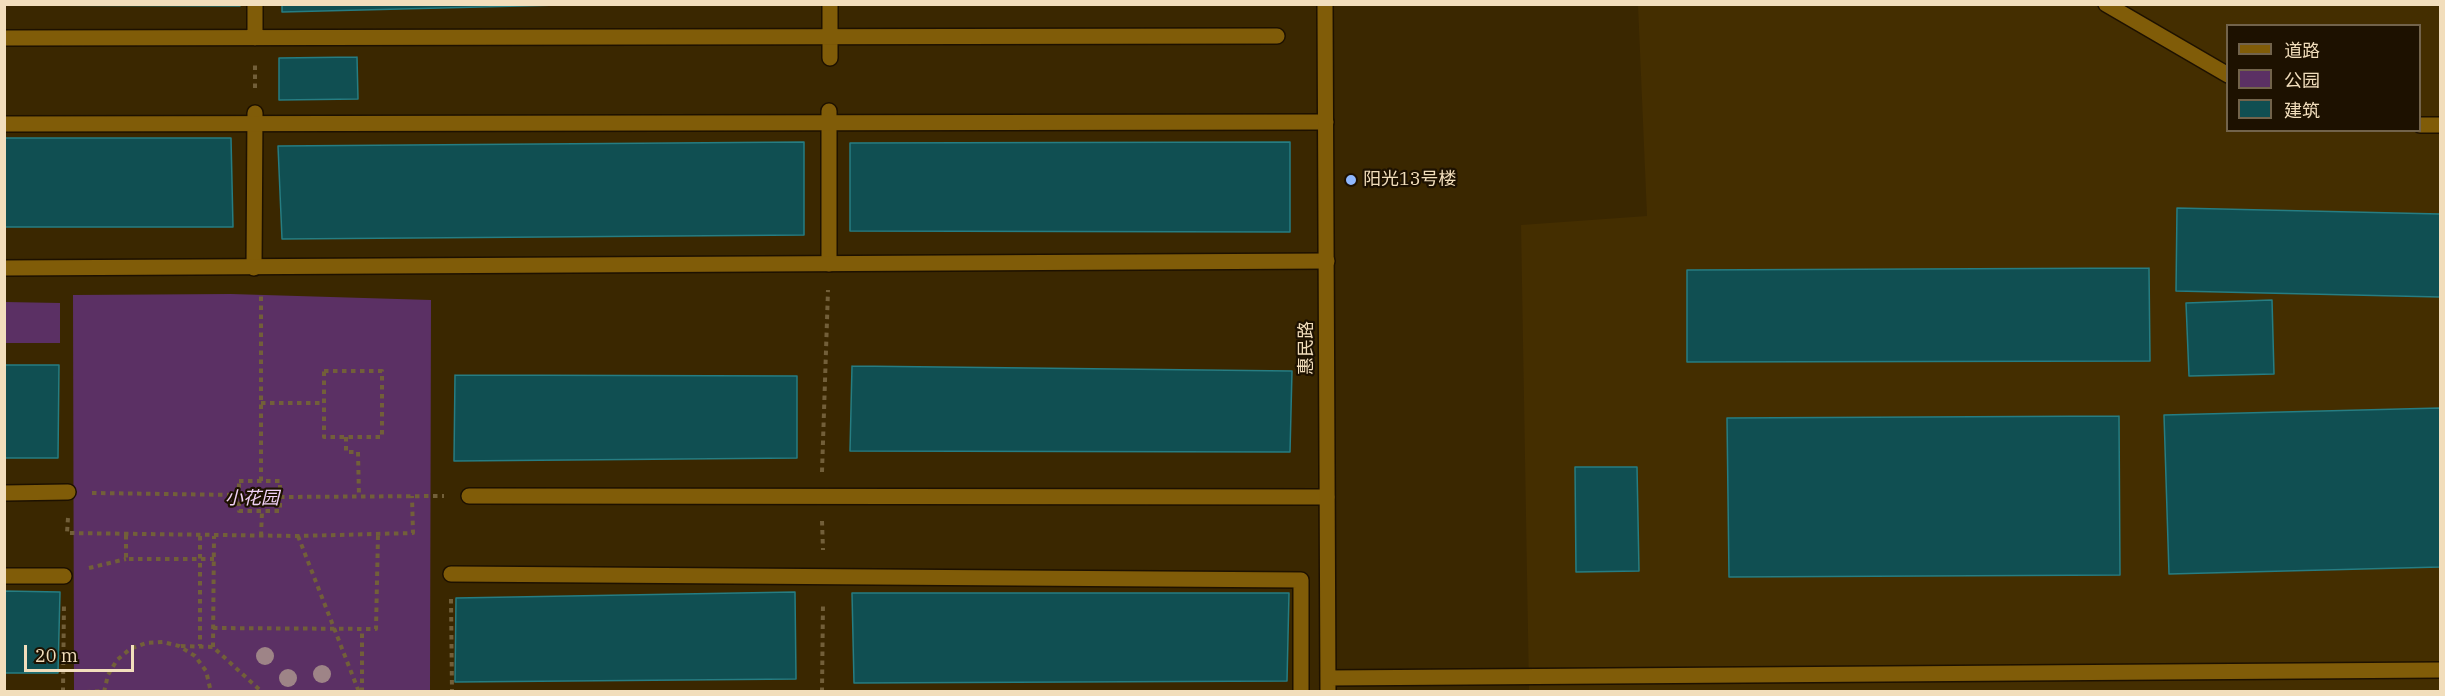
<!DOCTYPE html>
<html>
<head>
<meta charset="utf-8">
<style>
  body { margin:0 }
  #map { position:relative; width:2445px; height:696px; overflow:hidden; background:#3a2700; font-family:"IBM Plex Serif","Noto Sans SC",serif }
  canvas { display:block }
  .frame { position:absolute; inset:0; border:6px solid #f2debc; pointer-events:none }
  .legend { position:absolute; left:2226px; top:24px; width:195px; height:108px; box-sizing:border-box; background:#1d1100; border:2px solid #72634b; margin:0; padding:8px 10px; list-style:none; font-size:18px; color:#f2debc }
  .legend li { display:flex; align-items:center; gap:12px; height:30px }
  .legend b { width:30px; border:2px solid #72634b }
  .scale { position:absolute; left:24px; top:645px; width:110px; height:27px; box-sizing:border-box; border:3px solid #f2debc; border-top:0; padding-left:8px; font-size:18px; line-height:21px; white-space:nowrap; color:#f2debc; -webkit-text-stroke:4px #1d1100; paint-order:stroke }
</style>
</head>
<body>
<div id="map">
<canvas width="2445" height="696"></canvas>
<div class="frame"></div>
<ul class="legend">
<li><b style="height:8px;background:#805c08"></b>道路</li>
<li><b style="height:16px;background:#5b3064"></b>公园</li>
<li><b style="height:16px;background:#104f52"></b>建筑</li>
</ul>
<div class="scale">20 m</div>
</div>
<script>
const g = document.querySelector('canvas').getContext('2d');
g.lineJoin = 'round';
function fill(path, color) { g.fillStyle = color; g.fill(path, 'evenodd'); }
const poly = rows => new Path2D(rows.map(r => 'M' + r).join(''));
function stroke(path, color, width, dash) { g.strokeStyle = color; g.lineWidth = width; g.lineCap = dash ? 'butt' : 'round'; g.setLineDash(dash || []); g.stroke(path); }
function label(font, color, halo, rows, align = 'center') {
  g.font = font + ' "IBM Plex Serif","Noto Sans SC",serif'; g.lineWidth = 4.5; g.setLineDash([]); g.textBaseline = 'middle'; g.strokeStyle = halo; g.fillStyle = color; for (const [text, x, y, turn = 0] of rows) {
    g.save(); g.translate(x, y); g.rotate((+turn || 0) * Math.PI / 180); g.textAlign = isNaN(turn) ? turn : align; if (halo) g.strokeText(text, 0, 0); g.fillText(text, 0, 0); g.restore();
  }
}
fill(poly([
  [1638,5,2440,5,2440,691,1529,691,1521,225,1647,216],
  [2228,26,2420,26,2420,130,2228,130]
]), '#442e00');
fill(poly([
  [231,294,431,300,430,691,74,691,73,295],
  [5,302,60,303,60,343,5,343]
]), '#5b3064');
const building = poly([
  [4,4,240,4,240,6,4,5,4,4],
  [282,4,599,4,282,12,282,4],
  [357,57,358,99,279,100,279,58,357,57],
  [4,138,231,138,233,227,4,227,4,138],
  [804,142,804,235,282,239,278,146,804,142],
  [1290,142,1290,232,850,231,850,143,1290,142],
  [2177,208,2440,214,2440,297,2176,291,2177,208],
  [2149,268,2150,361,1687,362,1687,270,2149,268],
  [2272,300,2274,374,2189,376,2186,303,2272,300],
  [4,365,59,365,58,458,4,458,4,365],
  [852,366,1292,371,1290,452,850,451,852,366],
  [455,375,797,376,797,458,454,461,455,375],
  [2440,408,2440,567,2169,574,2164,415,2440,408],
  [2119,416,2120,575,1729,577,1727,418,2119,416],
  [1575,467,1637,467,1639,571,1576,572,1575,467],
  [4,591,60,592,58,673,4,673,4,591],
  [795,592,796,679,455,682,456,598,795,592],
  [852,593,1289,593,1287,681,854,683,852,593]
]);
fill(building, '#104f52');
stroke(building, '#267d82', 1.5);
const lane = poly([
  [829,264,829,111],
  [254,268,255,113],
  [4,576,64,576]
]);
const street = poly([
  [255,4,255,38],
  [830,4,830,58],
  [2106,4,2228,75],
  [4,38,1277,36],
  [4,124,1326,122],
  [2420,125,2440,125],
  [4,268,1327,261],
  [4,493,68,492],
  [469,496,1327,497],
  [451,574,1301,580,1301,692]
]);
const secondary = poly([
  [1325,4,1328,692],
  [1328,678,2440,670]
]);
stroke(lane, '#1d1100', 18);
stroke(street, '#1d1100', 18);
stroke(secondary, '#1d1100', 18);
stroke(poly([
  [255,88,255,62],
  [324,371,382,371,382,437,324,437,324,371],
  [261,403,323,403],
  [346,437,346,452,358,452,359,496],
  [822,472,828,290],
  [239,481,280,481,280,511,239,511,239,481],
  [261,481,261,293],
  [92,493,239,495],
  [280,497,444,496],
  [68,518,67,533,298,536,413,533,412,496],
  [822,521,823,550],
  [126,535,126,559,214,559],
  [200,536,200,646],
  [261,536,262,511],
  [298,536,359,692],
  [89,568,126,559],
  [451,599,452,692],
  [213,628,376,629,378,534],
  [181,646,213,647,262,692],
  [213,647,214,536],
  [63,692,64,602],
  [86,692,104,691],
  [104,692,108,675,117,660,130,649,146,643,163,642,179,646,195,656,206,671,211,692],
  [362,692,362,629],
  [822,692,823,602]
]), '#725f39', 4, [4.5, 4.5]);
stroke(lane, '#805c08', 15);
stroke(street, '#805c08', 15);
stroke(secondary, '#805c08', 15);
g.fillStyle = '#9e8487';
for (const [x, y] of [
  [265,656],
  [322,674],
  [288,678]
]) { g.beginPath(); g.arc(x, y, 9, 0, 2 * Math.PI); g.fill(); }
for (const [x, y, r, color] of [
  [1351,180,6,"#90b8fd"]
]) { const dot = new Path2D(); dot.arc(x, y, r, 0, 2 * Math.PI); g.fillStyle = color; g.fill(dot); stroke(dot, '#1d1100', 2); }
label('18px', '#f2debc', '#1d1100', [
  ["阳光13号楼",1363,180]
], 'left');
label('18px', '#f2debc', '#1d1100', [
  ["惠民路",1307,348,-90]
]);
label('italic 18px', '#f0d1f6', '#1d1100', [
  ["小花园",252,499]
]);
</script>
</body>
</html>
